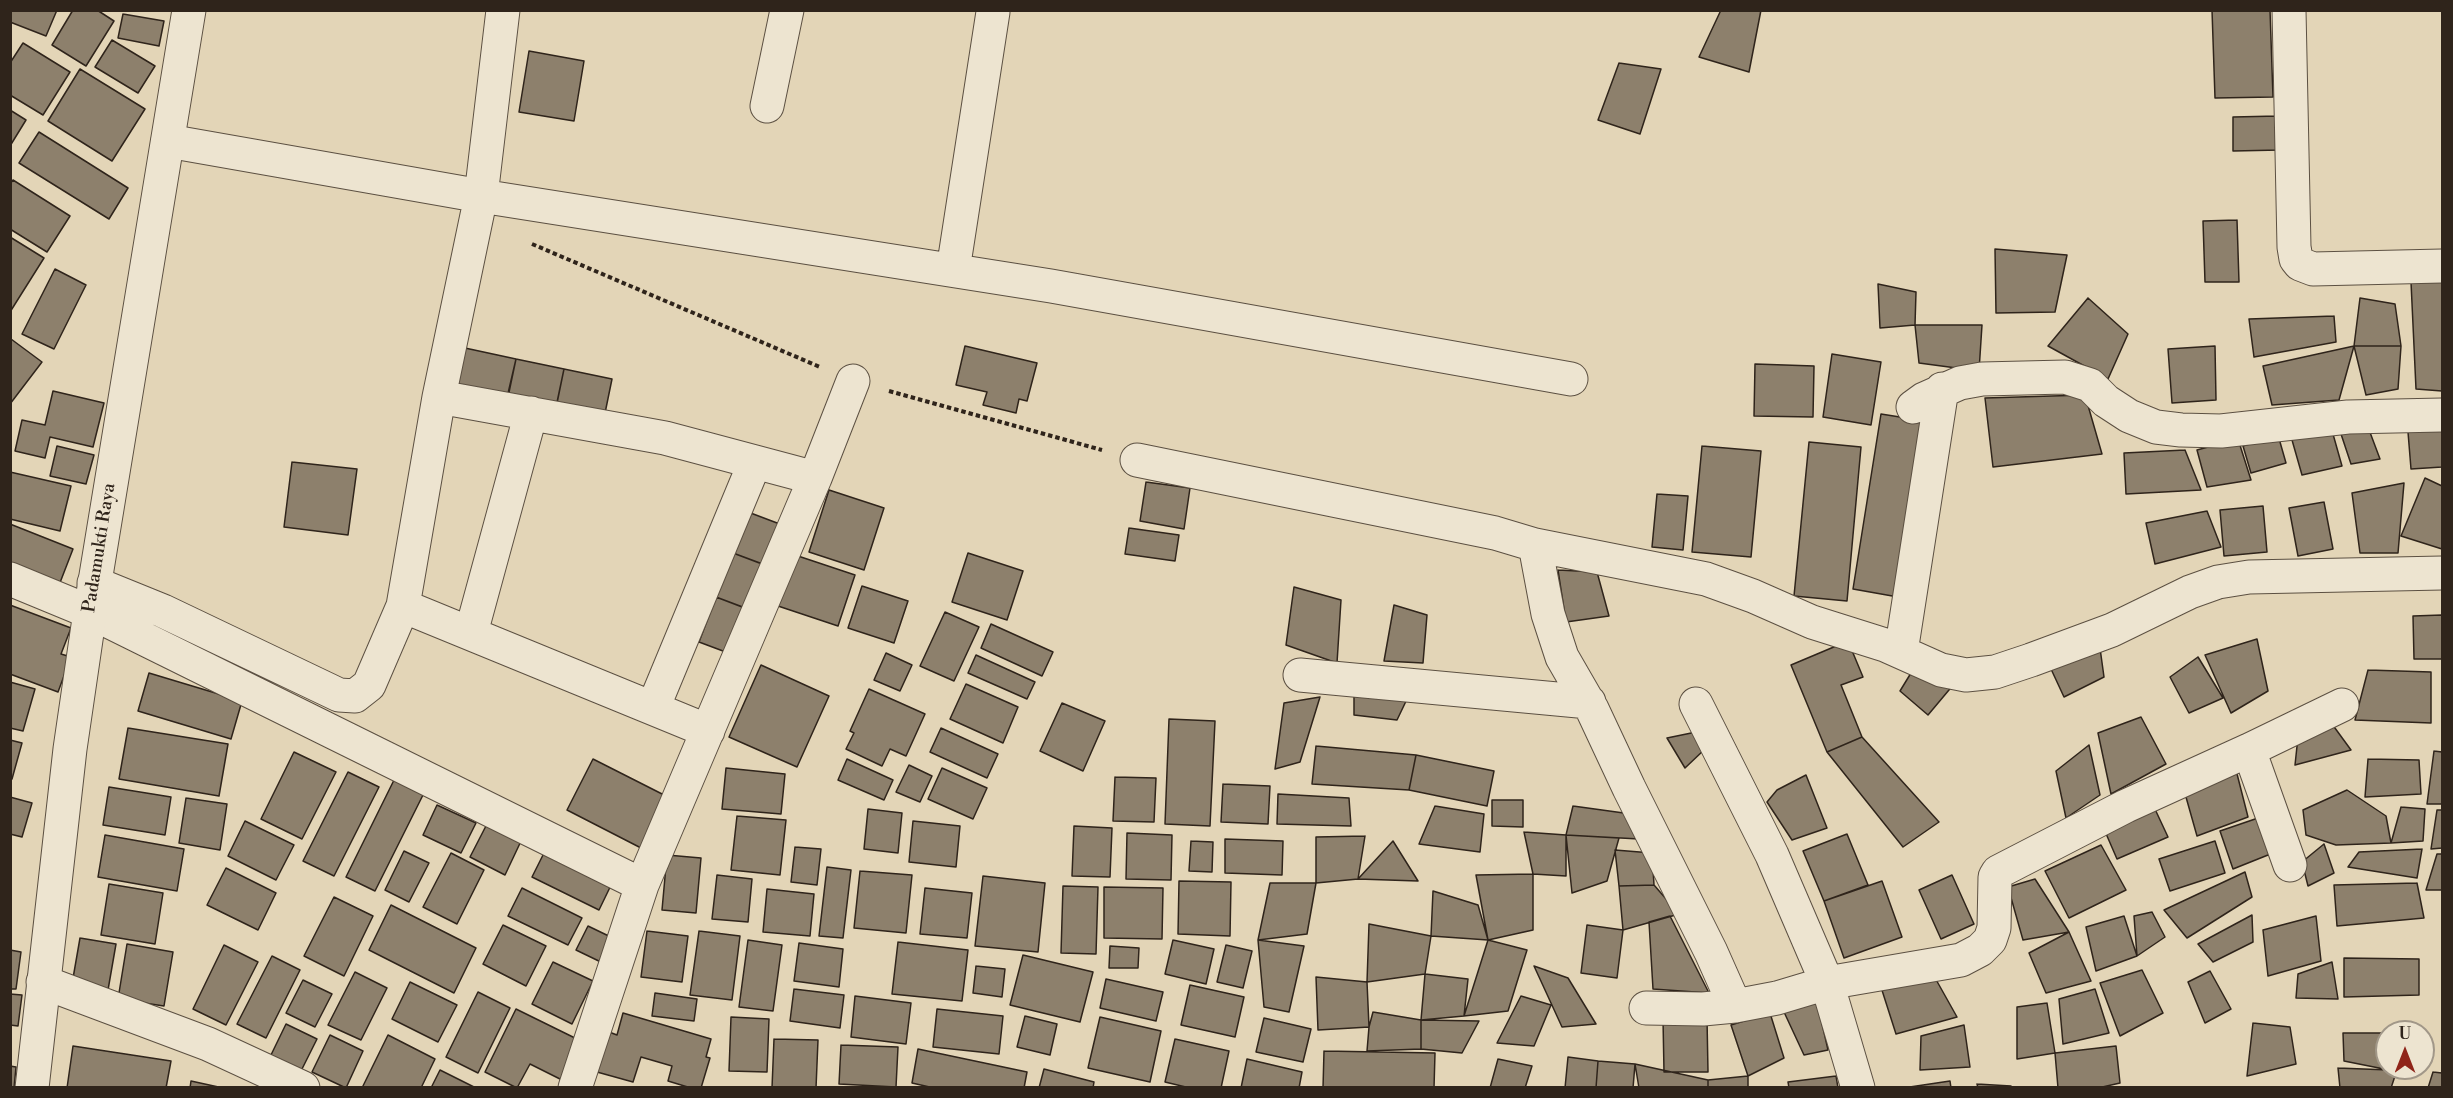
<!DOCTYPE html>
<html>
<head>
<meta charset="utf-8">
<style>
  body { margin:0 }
  #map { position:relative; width:2453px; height:1098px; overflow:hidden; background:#e3d5b7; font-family:"Libre Bodoni",serif }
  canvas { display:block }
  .frame { position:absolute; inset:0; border:12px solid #2f241b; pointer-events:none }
  .north { position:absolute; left:2375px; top:1020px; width:60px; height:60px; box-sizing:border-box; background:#ede4d0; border:2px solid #a19788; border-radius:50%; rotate:0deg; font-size:16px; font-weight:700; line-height:24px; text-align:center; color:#2f241b }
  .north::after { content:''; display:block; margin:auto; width:21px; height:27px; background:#8f2418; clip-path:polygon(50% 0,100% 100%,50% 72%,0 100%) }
</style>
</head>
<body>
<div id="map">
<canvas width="2453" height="1098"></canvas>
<div class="frame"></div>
<div class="north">U</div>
</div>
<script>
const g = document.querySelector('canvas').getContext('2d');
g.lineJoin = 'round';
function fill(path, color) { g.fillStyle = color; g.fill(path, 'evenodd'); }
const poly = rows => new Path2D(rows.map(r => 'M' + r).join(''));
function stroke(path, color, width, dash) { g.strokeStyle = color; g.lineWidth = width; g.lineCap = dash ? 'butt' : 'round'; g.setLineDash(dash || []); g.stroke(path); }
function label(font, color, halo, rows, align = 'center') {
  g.font = font + ' "Libre Bodoni",serif'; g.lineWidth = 4.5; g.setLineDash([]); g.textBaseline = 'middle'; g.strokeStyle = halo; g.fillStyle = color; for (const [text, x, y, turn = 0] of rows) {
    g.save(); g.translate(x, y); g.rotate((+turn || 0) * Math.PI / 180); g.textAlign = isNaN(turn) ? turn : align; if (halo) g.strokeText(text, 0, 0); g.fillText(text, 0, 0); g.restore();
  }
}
const building = poly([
  [10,10,57,10,46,36,10,22,10,10],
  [73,10,97,10,114,21,86,66,52,45,73,10],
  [1721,10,1761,10,1749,72,1699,57,1721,10],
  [2212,10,2270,10,2273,97,2215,98,2212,10],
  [123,14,164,21,159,46,118,38,123,14],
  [112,40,155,66,138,93,95,67,112,40],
  [23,43,70,72,43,115,10,95,10,63,23,43],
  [529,51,584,61,574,121,519,112,529,51],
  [1619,63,1661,69,1640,134,1598,120,1619,63],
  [80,69,145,109,112,161,48,121,80,69],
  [10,110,26,120,10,146,10,110],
  [2278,116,2280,150,2233,151,2233,117,2278,116],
  [39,132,128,188,109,219,19,163,39,132],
  [13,180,70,216,47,252,10,229,10,184,13,180],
  [2237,220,2239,282,2205,282,2203,221,2237,220],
  [10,237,44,258,10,312,10,237],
  [1995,249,2067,255,2055,312,1996,313,1995,249],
  [55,269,86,285,54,349,22,334,55,269],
  [2411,282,2442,282,2442,391,2416,389,2411,282],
  [1878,284,1916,292,1915,325,1880,328,1878,284],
  [2088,298,2128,334,2108,379,2048,346,2088,298],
  [2360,298,2395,304,2401,346,2354,346,2360,298],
  [2334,316,2336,342,2254,357,2249,319,2334,316],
  [1915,325,1982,325,1979,371,1919,363,1915,325],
  [11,339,42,362,10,404,10,340,11,339],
  [965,346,1037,363,1027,401,1019,399,1016,413,983,405,987,392,956,385,965,346],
  [2215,346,2216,400,2172,403,2168,349,2215,346],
  [2354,346,2401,346,2398,389,2366,395,2354,346],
  [2354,346,2339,400,2272,405,2263,366,2354,346],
  [465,348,516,359,506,402,456,392,465,348],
  [1832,354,1881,362,1871,425,1823,417,1832,354],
  [516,359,564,369,556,407,508,397,516,359],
  [1755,364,1814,366,1813,417,1754,416,1755,364],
  [564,369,612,379,604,418,556,408,564,369],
  [53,391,104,403,93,447,50,437,45,458,15,451,22,420,45,425,53,391],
  [2085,395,2102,454,1993,467,1985,398,2085,395],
  [1881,414,1925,421,1898,597,1853,589,1881,414],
  [2331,427,2342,466,2302,475,2290,433,2331,427],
  [2368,427,2380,459,2351,464,2339,428,2368,427],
  [2442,429,2442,467,2411,469,2408,432,2442,429],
  [2278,435,2286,463,2251,473,2243,446,2278,435],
  [2238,439,2251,480,2207,487,2197,450,2238,439],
  [1809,442,1861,447,1847,601,1794,596,1809,442],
  [57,446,94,455,86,484,50,476,57,446],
  [1702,446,1761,451,1751,557,1692,552,1702,446],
  [2185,450,2201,490,2126,494,2124,453,2185,450],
  [292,462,357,469,348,535,284,527,292,462],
  [10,472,71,486,60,531,10,519,10,472],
  [2425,478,2442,486,2442,549,2401,536,2425,478],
  [1146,482,1190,488,1184,529,1140,521,1146,482],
  [2404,483,2398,553,2360,553,2352,493,2404,483],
  [829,490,884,508,864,570,809,552,829,490],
  [1657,494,1688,496,1683,550,1652,547,1657,494],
  [2324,502,2333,549,2298,556,2289,508,2324,502],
  [2263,506,2267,552,2224,556,2220,510,2263,506],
  [2207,511,2221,547,2155,564,2146,523,2207,511],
  [748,512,785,526,770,567,733,553,748,512],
  [10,524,73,549,56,593,10,575,10,524],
  [1129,528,1179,535,1175,561,1125,554,1129,528],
  [733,553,768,566,750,610,716,597,733,553],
  [968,553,1023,571,1007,620,952,602,968,553],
  [795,555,855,575,838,626,778,606,795,555],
  [1558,570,1597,572,1609,616,1566,622,1558,570],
  [862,586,908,601,894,643,848,628,862,586],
  [1294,587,1341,600,1337,663,1286,645,1294,587],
  [716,597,748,609,731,654,699,642,716,597],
  [10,605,71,628,61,654,71,657,58,692,10,674,10,605],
  [1394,605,1427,615,1423,663,1384,661,1394,605],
  [945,612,979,627,954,681,920,666,945,612],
  [2442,615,2442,659,2414,659,2413,616,2442,615],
  [991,624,1053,652,1042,676,981,648,991,624],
  [2257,639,2268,691,2231,713,2205,655,2257,639],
  [1848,641,1863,677,1841,685,1862,737,1827,752,1791,665,1848,641],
  [2100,648,2104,677,2064,697,2051,669,2100,648],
  [886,653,912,665,900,691,874,680,886,653],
  [976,655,1035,682,1027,699,968,673,976,655],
  [2198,657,2223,698,2189,713,2170,677,2198,657],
  [761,665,829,696,797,767,729,737,761,665],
  [2368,670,2431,672,2431,723,2355,720,2368,670],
  [149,673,242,701,231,739,138,711,149,673],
  [1911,673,1954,684,1928,715,1900,691,1911,673],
  [10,682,35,689,23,731,10,728,10,682],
  [966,684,1018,707,1003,743,950,719,966,684],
  [869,689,925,714,906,756,890,749,882,766,846,749,854,733,850,731,869,689],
  [1354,692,1408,697,1397,720,1354,715,1354,692],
  [1320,697,1300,762,1275,769,1284,703,1320,697],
  [1062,703,1105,721,1083,771,1040,751,1062,703],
  [2141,717,2166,764,2111,794,2098,733,2141,717],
  [1169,719,1215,721,1210,826,1165,824,1169,719],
  [2332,724,2351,750,2295,765,2298,737,2332,724],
  [128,728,228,744,219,796,119,779,128,728],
  [941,728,998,754,987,778,930,752,941,728],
  [1701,731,1705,749,1685,768,1667,738,1701,731],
  [1862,737,1939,822,1903,847,1827,752,1862,737],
  [10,740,22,743,12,779,10,779,10,740],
  [2089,745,2100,795,2066,818,2056,771,2089,745],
  [1316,746,1416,755,1409,790,1312,784,1316,746],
  [2434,751,2442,752,2442,804,2427,804,2434,751],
  [294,752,336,772,302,839,261,819,294,752],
  [1416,755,1494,771,1487,806,1409,790,1416,755],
  [593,759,670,798,643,849,567,810,593,759],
  [847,759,893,780,884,800,838,780,847,759],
  [2368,759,2419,760,2421,794,2365,797,2368,759],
  [909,765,932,776,920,802,896,792,909,765],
  [2235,766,2248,817,2197,836,2184,790,2235,766],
  [726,768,785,774,781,814,722,809,726,768],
  [942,768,987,788,973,819,928,799,942,768],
  [348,772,379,787,334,876,303,861,348,772],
  [398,772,427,787,375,891,346,877,398,772],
  [1806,775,1827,828,1792,840,1767,802,1777,790,1806,775],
  [1115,777,1156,778,1154,822,1113,821,1115,777],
  [1223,784,1270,786,1268,824,1221,822,1223,784],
  [109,787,171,797,165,835,103,825,109,787],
  [2347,790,2386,816,2391,843,2336,845,2306,835,2303,810,2347,790],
  [1278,794,1349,798,1351,826,1277,824,1278,794],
  [10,797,32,803,22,837,10,834,10,797],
  [186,798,227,804,220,850,179,843,186,798],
  [1492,800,1523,800,1523,827,1492,826,1492,800],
  [437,805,476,823,461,853,423,835,437,805],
  [1435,806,1484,814,1480,852,1419,844,1435,806],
  [1573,806,1631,814,1639,839,1566,835,1573,806],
  [2154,807,2168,837,2117,859,2104,829,2154,807],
  [2401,807,2425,809,2423,841,2391,843,2401,807],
  [868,809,902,813,898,853,864,849,868,809],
  [2437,810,2442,810,2442,848,2431,849,2437,810],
  [737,816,786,820,780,875,731,870,737,816],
  [2261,817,2273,853,2233,869,2220,831,2261,817],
  [245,821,294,845,276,880,228,856,245,821],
  [913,821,960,826,956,867,909,862,913,821],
  [488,822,522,839,505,875,470,857,488,822],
  [1074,826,1112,828,1110,877,1072,876,1074,826],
  [1524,832,1566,835,1566,876,1533,874,1524,832],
  [1127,833,1172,835,1171,880,1126,879,1127,833],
  [1847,834,1868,885,1824,901,1803,851,1847,834],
  [105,835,184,849,177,891,98,877,105,835],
  [1566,835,1619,838,1607,881,1572,893,1566,835],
  [1365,836,1358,879,1316,883,1316,837,1365,836],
  [1225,839,1283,841,1282,875,1225,873,1225,839],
  [1191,841,1213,842,1212,872,1189,871,1191,841],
  [1393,841,1418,881,1358,879,1393,841],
  [2215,841,2225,873,2170,891,2159,859,2215,841],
  [2324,844,2334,873,2308,886,2302,862,2324,844],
  [2101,845,2126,890,2069,918,2045,871,2101,845],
  [547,847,614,879,599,910,532,877,547,847],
  [795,847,821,849,817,885,791,882,795,847],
  [2422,849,2417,878,2348,867,2359,852,2422,849],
  [1615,850,1652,853,1654,885,1619,886,1615,850],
  [404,851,429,863,409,902,385,890,404,851],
  [451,853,484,870,457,924,423,907,451,853],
  [2437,854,2442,854,2442,890,2426,890,2437,854],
  [667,855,701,858,696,913,662,910,667,855],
  [827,867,851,870,843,938,819,936,827,867],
  [226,868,276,893,258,930,207,905,226,868],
  [860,871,912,875,906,933,854,928,860,871],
  [2245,872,2252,897,2187,938,2164,910,2245,872],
  [1533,874,1533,930,1488,940,1476,875,1533,874],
  [717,875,752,879,748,922,712,919,717,875],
  [1952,875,1974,924,1941,939,1919,890,1952,875],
  [983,876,1045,883,1038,952,975,946,983,876],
  [2035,879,2069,932,2023,940,2008,887,2035,879],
  [1179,881,1231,882,1230,936,1178,934,1179,881],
  [1882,881,1902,937,1844,958,1824,901,1882,881],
  [1270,883,1316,883,1307,934,1258,940,1270,883],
  [2417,883,2424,918,2337,926,2334,885,2417,883],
  [109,884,163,893,155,944,101,935,109,884],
  [1654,885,1679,914,1623,930,1619,886,1654,885],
  [1063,886,1098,887,1096,954,1061,953,1063,886],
  [1104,887,1163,888,1162,939,1104,938,1104,887],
  [522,888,582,918,568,945,508,916,522,888],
  [925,888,972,893,967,938,920,934,925,888],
  [767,889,814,894,810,936,763,932,767,889],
  [1433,891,1478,905,1488,940,1431,936,1433,891],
  [334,897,373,916,344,976,304,956,334,897],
  [391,905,476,948,454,993,369,950,391,905],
  [2152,912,2165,937,2137,956,2134,916,2152,912],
  [2252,915,2253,942,2213,962,2198,944,2252,915],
  [1670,916,1709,993,1653,989,1649,922,1670,916],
  [2124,916,2137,956,2096,971,2086,927,2124,916],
  [2316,916,2321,961,2268,976,2263,930,2316,916],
  [1369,924,1431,936,1425,974,1367,982,1369,924],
  [503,925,546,946,526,986,483,964,503,925],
  [1587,925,1623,930,1617,978,1581,973,1587,925],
  [588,926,617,940,605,964,576,950,588,926],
  [647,931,688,936,682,982,641,977,647,931],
  [699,931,740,936,732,1000,690,995,699,931],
  [2069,932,2091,981,2046,993,2029,953,2069,932],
  [80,938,116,944,108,990,72,984,80,938],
  [748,940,782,945,773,1011,739,1007,748,940],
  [1173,940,1214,949,1206,984,1165,974,1173,940],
  [1258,940,1304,946,1289,1012,1264,1007,1258,940],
  [1488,940,1527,950,1508,1011,1464,1016,1488,940],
  [898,942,968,950,962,1001,892,994,898,942],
  [799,943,843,949,839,987,794,981,799,943],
  [127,944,173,952,164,1006,118,999,127,944],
  [224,945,258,962,226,1025,193,1009,224,945],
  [1226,945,1252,951,1243,988,1217,982,1226,945],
  [1110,946,1139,948,1138,968,1109,968,1110,946],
  [10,950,21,952,16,989,10,989,10,950],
  [1023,955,1093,972,1080,1022,1010,1005,1023,955],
  [272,956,300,970,266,1038,237,1024,272,956],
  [2344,958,2419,959,2419,995,2344,997,2344,958],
  [553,962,593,981,572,1024,532,1004,553,962],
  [2332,962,2338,999,2296,998,2298,974,2332,962],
  [976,966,1005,969,1002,997,973,993,976,966],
  [1534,966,1568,978,1596,1024,1562,1027,1534,966],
  [2142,970,2163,1013,2120,1036,2100,983,2142,970],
  [2210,971,2231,1009,2205,1023,2188,982,2210,971],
  [355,972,387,988,361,1040,328,1025,355,972],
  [1425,974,1468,979,1464,1016,1421,1020,1425,974],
  [1934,976,1957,1017,1896,1034,1880,984,1934,976],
  [1316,977,1367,982,1369,1027,1318,1030,1316,977],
  [1106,979,1163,992,1156,1021,1100,1008,1106,979],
  [303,980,332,994,315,1027,286,1013,303,980],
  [410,982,457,1005,438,1042,392,1019,410,982],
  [1190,985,1244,997,1235,1037,1181,1025,1190,985],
  [794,989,844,995,840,1028,790,1021,794,989],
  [2095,989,2109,1033,2063,1044,2059,999,2095,989],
  [478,992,510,1008,478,1073,446,1057,478,992],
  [655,993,697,999,694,1021,652,1016,655,993],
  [10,994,22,995,18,1026,10,1025,10,994],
  [855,996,911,1003,906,1044,851,1037,855,996],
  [1521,996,1551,1005,1534,1046,1497,1043,1521,996],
  [1817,1001,1828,1050,1804,1055,1784,1012,1817,1001],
  [2047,1003,2055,1053,2017,1059,2017,1007,2047,1003],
  [516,1009,581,1041,562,1080,530,1064,517,1088,485,1072,516,1009],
  [937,1009,1003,1016,999,1054,933,1047,937,1009],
  [1373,1012,1421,1020,1421,1049,1367,1051,1369,1027,1373,1012],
  [623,1013,711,1039,706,1057,710,1058,701,1088,691,1088,668,1081,672,1066,641,1057,633,1082,597,1072,609,1032,617,1035,623,1013],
  [1770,1013,1784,1058,1748,1076,1731,1025,1770,1013],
  [1025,1016,1057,1024,1050,1055,1017,1047,1025,1016],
  [731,1017,769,1019,767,1072,729,1071,731,1017],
  [1100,1017,1161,1031,1150,1082,1088,1068,1100,1017],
  [1264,1018,1311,1029,1303,1062,1256,1052,1264,1018],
  [1707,1018,1708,1072,1664,1072,1663,1019,1707,1018],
  [1421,1020,1479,1021,1462,1053,1421,1049,1421,1020],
  [2253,1023,2290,1027,2296,1064,2247,1076,2253,1023],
  [286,1024,317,1039,300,1073,270,1057,286,1024],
  [1964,1025,1970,1067,1920,1070,1921,1036,1964,1025],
  [2343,1033,2387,1033,2389,1070,2344,1061,2343,1033],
  [330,1035,363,1051,346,1088,312,1072,330,1035],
  [388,1035,435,1059,421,1088,362,1088,388,1035],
  [774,1039,818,1040,816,1088,772,1088,774,1039],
  [1175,1039,1229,1051,1221,1088,1190,1088,1165,1082,1175,1039],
  [841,1045,898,1047,896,1087,839,1084,841,1045],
  [73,1046,171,1061,166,1088,67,1088,73,1046],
  [2116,1046,2120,1083,2098,1088,2058,1088,2055,1053,2116,1046],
  [918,1049,1027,1072,1024,1088,934,1088,912,1083,918,1049],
  [1324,1051,1435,1053,1434,1088,1323,1088,1324,1051],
  [1568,1057,1598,1061,1596,1088,1565,1088,1568,1057],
  [1247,1059,1302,1072,1299,1088,1241,1088,1247,1059],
  [1498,1059,1532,1066,1525,1088,1490,1088,1498,1059],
  [1598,1061,1635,1064,1633,1088,1596,1088,1598,1061],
  [1635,1064,1708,1080,1708,1088,1639,1088,1635,1064],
  [10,1066,16,1067,14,1088,10,1088,10,1066],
  [2338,1068,2389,1070,2397,1070,2391,1088,2340,1088,2338,1068],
  [1044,1069,1094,1082,1093,1088,1039,1088,1044,1069],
  [440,1070,476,1088,431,1088,440,1070],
  [2433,1072,2442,1073,2442,1088,2428,1088,2433,1072],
  [1748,1076,1748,1088,1708,1088,1708,1080,1748,1076],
  [1836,1076,1838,1088,1789,1088,1788,1082,1836,1076],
  [191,1081,223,1088,190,1088,191,1081],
  [1950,1081,1951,1088,1903,1088,1950,1081],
  [1977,1084,2011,1086,2011,1088,1978,1088,1977,1084]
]);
fill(building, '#8d806c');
stroke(building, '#2f241b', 1.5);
const minor = poly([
  [2289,10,2294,247,2296,259,2300,264,2313,269,2442,266],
  [767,106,787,10],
  [168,141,481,196,1051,286,1571,379],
  [953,270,993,12],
  [439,397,481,196,503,10],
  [1913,407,1924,399,1960,383,1982,379,2065,377,2090,385,2106,401,2129,416,2156,427,2181,430,2221,431,2348,417,2442,415],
  [1137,460,1495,533,1535,545,1548,614,1562,657,1592,709,1629,788,1711,952,1735,1006],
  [1535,545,1706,579,1753,596,1812,622,1885,645,1941,670,1966,675,1995,672,2031,660,2112,630,2190,592,2218,582,2249,577,2442,573],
  [10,579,90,612,642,885,815,478,853,381],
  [94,583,163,611,339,695,355,696,369,685,403,606,439,397,665,438,815,478],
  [403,606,708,731],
  [471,633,531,413],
  [1901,652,1942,389],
  [1300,675,1589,702],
  [1696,704,1772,855,1827,983,1858,1088],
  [653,708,755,462],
  [2249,750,2290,865],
  [43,982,208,1044,303,1088],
  [1646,1008,1703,1009,1735,1006,1777,998,1827,983,1961,960,1980,950,1990,940,1994,928,1995,877,1998,872,2126,806,2249,750,2342,705],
  [575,1088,642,885]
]);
const tertiary = poly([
  [32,1088,70,749,90,612,189,10]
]);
stroke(minor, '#5c5042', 35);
stroke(tertiary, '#5c5042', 35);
stroke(poly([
  [532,244,820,367],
  [889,391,1102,450]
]), '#2f241b', 4, [4.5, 3]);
stroke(minor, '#ede4d0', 33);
stroke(tertiary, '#ede4d0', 33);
label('18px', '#2f241b', '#ede4d0', [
  ["Padamukti Raya",100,548,-81]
]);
</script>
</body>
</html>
